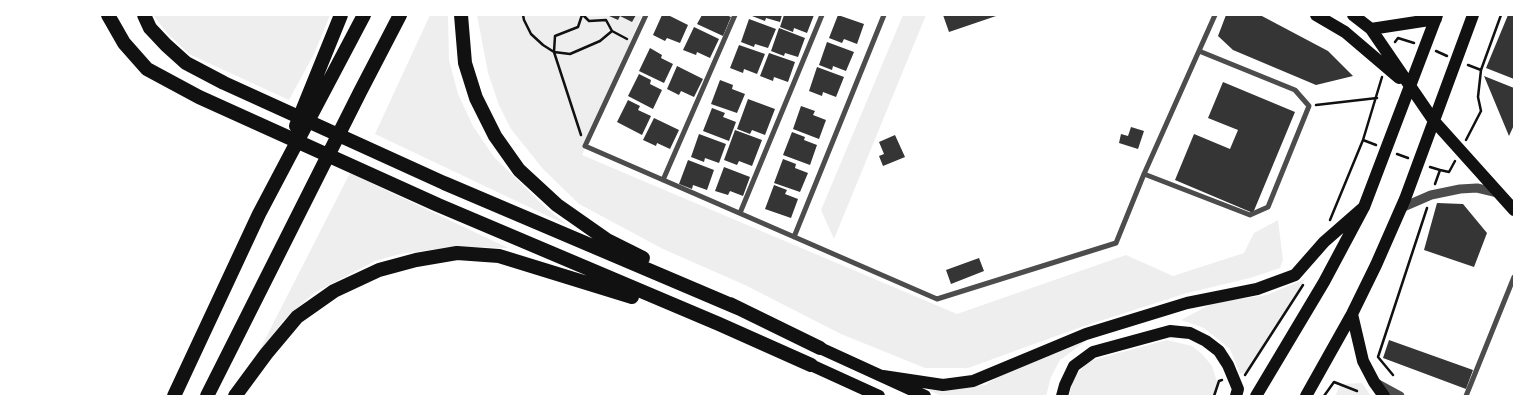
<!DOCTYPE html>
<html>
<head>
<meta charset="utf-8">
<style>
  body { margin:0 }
  #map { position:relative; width:1529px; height:411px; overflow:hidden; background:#fff; font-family:"Work Sans",sans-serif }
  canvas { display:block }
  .frame { position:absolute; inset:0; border:16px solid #fff; pointer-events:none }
</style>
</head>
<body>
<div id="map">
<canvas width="1529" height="411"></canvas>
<div class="frame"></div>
</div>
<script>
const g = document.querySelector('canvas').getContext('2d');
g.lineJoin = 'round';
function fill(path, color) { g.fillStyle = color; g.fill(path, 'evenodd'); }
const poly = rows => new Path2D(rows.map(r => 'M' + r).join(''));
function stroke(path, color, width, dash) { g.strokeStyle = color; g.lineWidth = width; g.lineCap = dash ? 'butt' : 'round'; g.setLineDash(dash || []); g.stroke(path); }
fill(poly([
  [153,15,330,15,314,54,289,100,189,54,167,33],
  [430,15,448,15,449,60,458,94,473,126,494,157,547,209,569,226,375,134],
  [477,15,642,15,582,155,957,314,1126,255,1173,276,1244,253,1254,233,1278,220,1283,260,1280,268,1250,278,1187,293,1081,327,968,368,925,368,841,334,745,285,663,249,579,204,543,169,511,129,499,105,488,73],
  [903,15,926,15,834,239,821,210],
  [350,173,508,248,473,247,445,248,400,254,375,261,314,293,283,321,255,359],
  [1305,279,1250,370,1240,374,1230,349,1204,328,1181,320,1213,303,1267,295],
  [1167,340,1192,346,1202,354,1212,366,1218,385,1216,396,1069,396,1074,377,1089,361],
  [1086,341,1060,360,1051,377,1046,396,941,396,928,390,985,385,999,376],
  [1362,383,1371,396,1335,396,1341,384]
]), '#eee');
fill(poly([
  [607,15,636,15,632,22,620,16,618,20],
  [662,15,668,15,688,25,680,43,667,38,665,41,653,35],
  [702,15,726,15,731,17,723,36,697,24],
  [753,15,782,15,780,22,766,18,765,21,752,16],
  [784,15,814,15,807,33,794,28,793,32,780,27],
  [838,15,864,24,857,44,844,39,842,43,829,38],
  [943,15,999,15,949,32],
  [1226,15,1260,15,1328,51,1353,76,1316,85,1233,50,1218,36],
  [1508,15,1514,15,1514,79,1486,68],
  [749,19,776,29,768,48,755,44,754,47,741,42],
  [694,27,719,39,710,58,697,52,696,55,683,50],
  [779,28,805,38,798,57,785,53,784,56,771,51],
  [827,42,854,52,846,71,833,66,832,70,819,65],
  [739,45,765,54,757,74,744,69,743,73,730,68],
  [650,48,662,55,661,58,673,64,664,83,639,71],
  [769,53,795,62,788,82,774,77,773,81,760,76],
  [677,66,703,79,694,97,681,91,679,95,667,89],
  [817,67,844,77,836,97,823,92,822,96,809,91],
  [639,74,651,80,650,84,662,90,653,109,628,96],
  [1484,76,1514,88,1514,125,1509,136],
  [720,80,733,85,732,89,745,94,737,113,711,104],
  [1223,82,1295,112,1253,213,1175,180,1194,134,1230,149,1238,130,1208,118],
  [748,99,775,109,765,135,752,130,750,134,737,129],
  [628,100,640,106,638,110,651,116,642,135,617,122],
  [801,106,815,111,813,115,826,120,819,139,793,129],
  [712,108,725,113,723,117,736,122,729,141,703,131],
  [654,118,679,130,670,149,657,143,656,146,643,140],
  [1131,127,1144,131,1138,149,1119,143,1121,134,1128,136],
  [735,130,762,140,752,166,739,161,737,165,724,160],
  [792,132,805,137,804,140,817,145,810,165,783,155],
  [699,134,726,144,719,163,705,158,704,162,691,157],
  [895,135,905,157,883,166,879,156,884,154,879,142],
  [783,159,796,164,795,168,808,173,800,192,774,183],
  [688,160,714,170,707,190,693,185,692,189,679,184],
  [724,167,750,177,743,196,730,191,728,195,715,191],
  [774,185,787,190,785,194,798,199,791,218,765,209],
  [1437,203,1463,204,1487,233,1474,267,1424,250],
  [979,258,984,271,951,284,946,270],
  [1389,340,1473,370,1466,389,1383,358]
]), '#353535');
stroke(poly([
  [523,15,524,20,531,34,543,45,554,52,570,54,600,41,612,31],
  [583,15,589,21,606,20,612,31,627,39],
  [1395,42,1398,38,1414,43],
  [1436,51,1447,56],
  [1468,65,1481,70],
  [1316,105,1377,98],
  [581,135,554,52,555,36,578,27,582,15],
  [1363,140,1376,145],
  [1466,140,1481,111,1478,97,1481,70,1501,15],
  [1397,154,1408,158],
  [1430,167,1440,170],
  [1435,184,1440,170,1449,172,1455,161],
  [1330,220,1363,140,1382,77],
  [1245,375,1303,285],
  [1393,375,1378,357,1427,208],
  [1214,396,1219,381,1222,380],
  [1324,396,1334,382,1357,391]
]), '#111', 2.5);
stroke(poly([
  [646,15,585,146,937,299,1116,243,1144,174,1215,15],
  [1144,174,1250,215,1268,207,1309,106,1295,90,1199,51],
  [663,180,735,15],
  [740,213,822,15],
  [794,237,884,15],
  [1466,396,1514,277]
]), '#4c4c4c', 5);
stroke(poly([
  [1401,208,1431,195,1460,189,1477,188,1498,193],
  [1376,383,1400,396]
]), '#4c4c4c', 9);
stroke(poly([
  [1316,15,1345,32,1399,78],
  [1353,15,1371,29,1434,121,1514,210],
  [1371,29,1436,19],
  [1352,314,1363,361,1374,382,1384,396],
  [820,348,925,396],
  [811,365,879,396],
  [883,376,943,385,973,381,1086,334,1187,303,1257,289,1295,275,1324,242,1364,207],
  [1062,396,1065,385,1074,366,1093,352,1170,331,1190,333,1206,341,1219,351,1228,365,1238,389,1236,396],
  [1256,396,1324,282,1364,207,1437,15],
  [1306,396,1352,314,1376,265,1405,199,1473,15]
]), '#111', 12);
stroke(poly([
  [108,15,124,43,147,69,199,97,438,205,719,324,811,365],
  [144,15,150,28,166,45,186,63,224,83,444,183,738,308],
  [461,15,465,63,476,98,495,136,519,170,557,205,607,240,643,258],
  [296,126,341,15],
  [730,304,820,348],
  [174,396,259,214,364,15],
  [207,396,360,92,400,15],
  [235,396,266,354,297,317,334,291,379,270,416,260,457,253,499,256,632,297]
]), '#111', 14);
</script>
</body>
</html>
